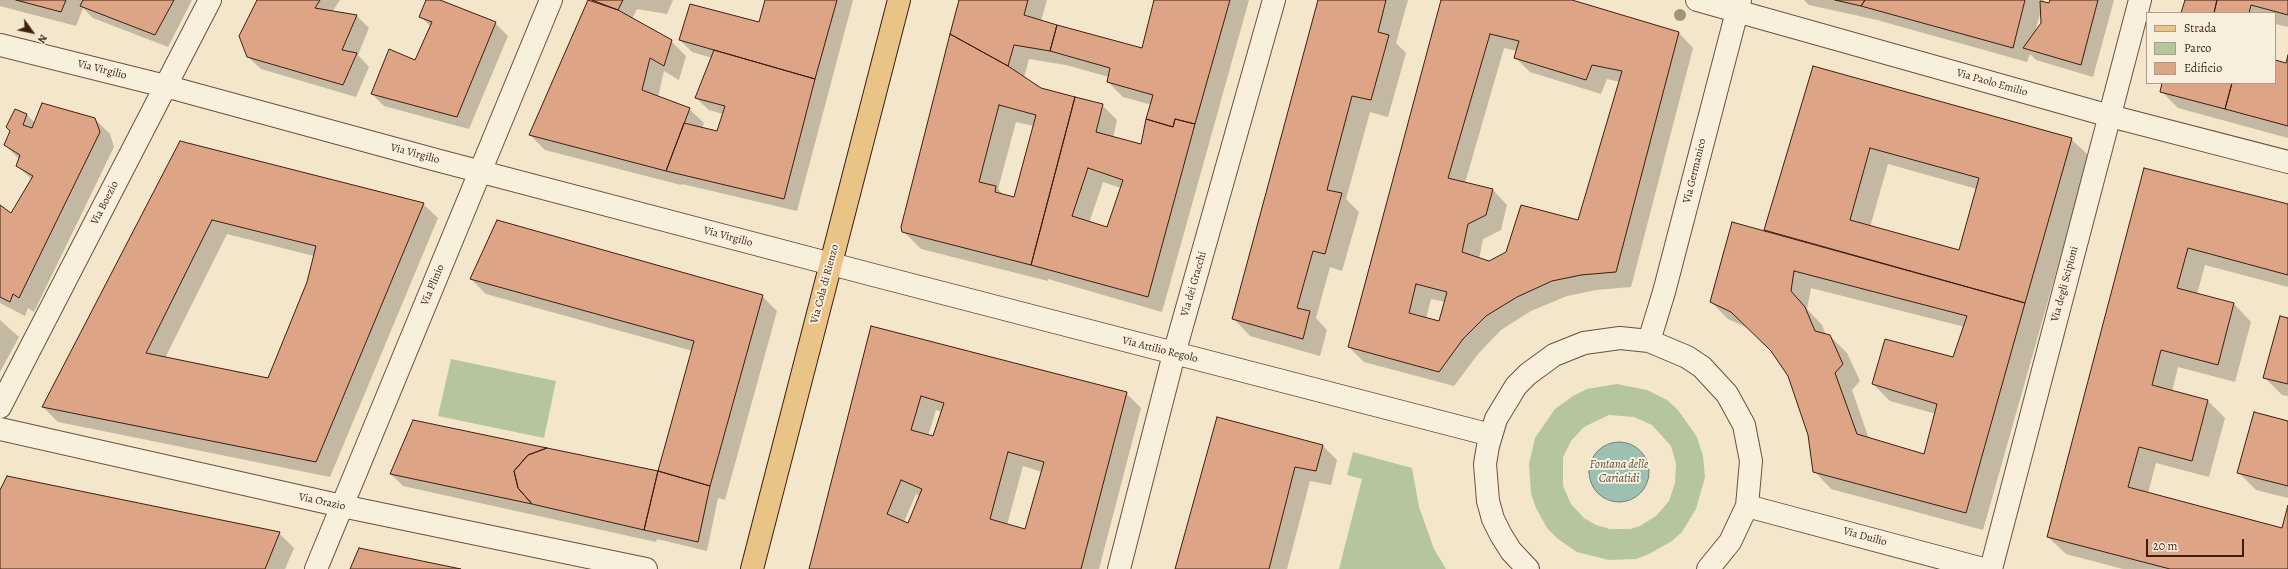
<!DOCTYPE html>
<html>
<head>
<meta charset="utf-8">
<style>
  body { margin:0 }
  #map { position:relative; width:2288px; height:569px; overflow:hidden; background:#f4e6cb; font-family:Alegreya,serif }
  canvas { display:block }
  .legend { position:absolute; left:2146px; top:12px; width:130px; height:72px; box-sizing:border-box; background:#f8efdd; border:1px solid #ad9b8c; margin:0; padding:5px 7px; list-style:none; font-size:12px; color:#3d1e12 }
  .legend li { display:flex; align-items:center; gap:8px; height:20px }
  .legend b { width:20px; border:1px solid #ad9b8c }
  .north { position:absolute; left:12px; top:12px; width:40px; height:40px; -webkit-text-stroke:3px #f8efdd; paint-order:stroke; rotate:123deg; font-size:11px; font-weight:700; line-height:16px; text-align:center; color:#3d1e12 }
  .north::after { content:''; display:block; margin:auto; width:14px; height:18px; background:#3d1e12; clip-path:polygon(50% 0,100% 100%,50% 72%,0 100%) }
  .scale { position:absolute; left:2146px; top:539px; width:98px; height:18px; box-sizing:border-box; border:2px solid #3d1e12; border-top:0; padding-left:5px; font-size:12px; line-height:14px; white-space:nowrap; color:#3d1e12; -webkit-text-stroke:3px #f8efdd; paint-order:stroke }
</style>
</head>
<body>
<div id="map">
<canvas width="2288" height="569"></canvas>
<ul class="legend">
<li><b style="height:5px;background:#eac386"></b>Strada</li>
<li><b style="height:11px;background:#b5c69c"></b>Parco</li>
<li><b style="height:11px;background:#dea486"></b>Edificio</li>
</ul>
<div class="north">N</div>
<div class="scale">20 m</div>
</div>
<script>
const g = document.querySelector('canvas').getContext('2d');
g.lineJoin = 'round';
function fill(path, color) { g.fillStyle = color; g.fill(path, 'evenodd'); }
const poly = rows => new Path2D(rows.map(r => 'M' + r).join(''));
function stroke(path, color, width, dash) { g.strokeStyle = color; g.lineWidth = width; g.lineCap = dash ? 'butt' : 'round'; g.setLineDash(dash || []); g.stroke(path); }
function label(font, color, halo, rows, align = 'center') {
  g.font = font + ' Alegreya,serif'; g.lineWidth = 4; g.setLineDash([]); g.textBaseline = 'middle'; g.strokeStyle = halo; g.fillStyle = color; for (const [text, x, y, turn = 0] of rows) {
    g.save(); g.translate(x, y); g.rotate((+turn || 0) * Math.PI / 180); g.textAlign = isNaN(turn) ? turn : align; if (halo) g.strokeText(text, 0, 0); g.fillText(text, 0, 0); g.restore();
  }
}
fill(poly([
  [451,359,556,381,544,438,438,416],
  [1617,384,1647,390,1667,400,1678,410,1697,437,1703,456,1705,477,1696,509,1682,532,1672,541,1649,554,1636,559,1609,560,1577,552,1558,539,1547,528,1536,508,1531,494,1529,464,1535,438,1555,409,1573,396,1587,389],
  [1609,415,1634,417,1652,425,1671,446,1676,464,1675,483,1669,501,1656,516,1640,526,1630,529,1610,529,1596,525,1584,518,1571,504,1563,486,1563,457,1571,441,1584,427],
  [1353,452,1412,468,1419,507,1434,549,1446,569,1339,569,1362,479,1347,475]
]), '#b5c69c');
const water = poly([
  '1589 472a30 30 0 1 1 60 0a30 30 0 1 1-60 0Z'
]);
fill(water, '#9cc0b2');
stroke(water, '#767f72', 1);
fill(poly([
  [0,0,192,0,168,47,93,18,83,8,76,26,0,6],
  [258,0,340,0,332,12,357,16,369,28,358,55,369,67,356,97,261,69,248,57],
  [428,0,437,0,495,23,508,36,469,129,384,106,372,94,416,61,431,27,421,17],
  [590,0,673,0,667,14,637,9,632,19,671,41,686,56,679,80,664,71,658,97,689,109,704,123,702,128,718,133,723,114,709,110,696,98,712,58,692,52,680,40,760,23,766,0,853,0,797,211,682,184,681,185,545,150,530,135],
  [960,0,1047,0,1041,21,1142,50,1155,0,1249,0,1162,312,1048,279,1048,281,921,249,903,231],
  [1029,59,1066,65,1109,77,1108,82,1123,97,1152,105,1142,145,1113,138,1117,120,1102,105,1041,89,1024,78],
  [1016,122,1034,126,1015,198,1004,195,998,189],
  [1103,182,1121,188,1107,228,1089,223],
  [1319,0,1408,0,1396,43,1406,53,1388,117,1370,112,1346,199,1359,212,1342,271,1330,267,1316,318,1327,330,1320,356,1250,336,1233,318],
  [1442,0,1568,0,1679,33,1693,48,1631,287,1596,290,1567,296,1531,311,1501,330,1478,354,1454,386,1364,362,1349,347],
  [1504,48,1517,51,1515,57,1530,72,1601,94,1607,79,1620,82,1579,221,1489,263,1479,259,1483,239,1501,230,1507,205,1493,190,1465,183],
  [1431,299,1445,302,1440,322,1426,319],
  [1804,0,2044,0,2043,3,2050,5,2051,0,2114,0,2093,77,2036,60,2030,54,2027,62,1877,20,1809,5],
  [2041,10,2042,23,2035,33],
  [2186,0,2288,0,2288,27,2275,24,2275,13,2183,13],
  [2288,59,2288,138,2178,108,2161,91,2164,83,2275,83,2275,61,2287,64],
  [1813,67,2071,139,2089,156,1983,530,1831,489,1814,471,1809,435,1788,375,1773,352,1750,329,1728,319,1711,302,1765,232],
  [1888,164,1977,189,1960,251,1870,227],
  [1811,288,1965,327,1954,358,1873,384,1890,401,1936,414,1925,455,1869,439,1852,390,1860,381,1847,353,1829,335,1826,335,1822,325,1807,309],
  [15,110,27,115,35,123,95,119,110,134,114,147,34,312,28,308,25,316,0,303,0,206,12,214,32,180,17,165,19,159,5,145,11,131],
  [180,143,423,204,438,218,330,477,58,422,43,407],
  [227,234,314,256,308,283,269,379,165,358],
  [2145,170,2288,205,2288,287,2205,265,2197,294,2234,304,2251,322,2235,382,2178,367,2172,392,2208,401,2225,418,2209,477,2156,463,2148,493,2282,529,2288,509,2288,569,2123,569,2066,554,2048,537],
  [471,279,762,296,777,311,725,500,718,498,707,551,657,539,656,542,403,486,391,474,659,473,693,351,486,294],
  [2288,319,2288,396,2282,395,2264,377],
  [0,320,19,337,0,372],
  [872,327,1126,393,1141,408,1099,569,810,569],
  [936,410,942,412,934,438,928,436],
  [1023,466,1042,472,1026,530,1007,525],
  [916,494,920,496,909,524,904,522],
  [1218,418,1322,445,1337,460,1331,485,1310,481,1287,569,1176,569],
  [2288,422,2288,498,2256,490,2239,473],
  [0,492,279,533,294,548,285,569,0,569]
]), '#0003');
const building = poly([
  [16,0,66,0,61,12,16,0],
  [83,0,174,0,155,35,80,6,83,0],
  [257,0,320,0,315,8,357,15,342,50,357,53,343,85,247,57,239,36,257,0],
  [426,0,440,0,496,22,457,117,371,94,389,49,415,60,432,22,419,17,426,0],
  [588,0,618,10,672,40,664,66,650,58,642,90,690,108,666,171,529,135,588,0],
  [592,0,623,0,618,10,592,0],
  [765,0,837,0,815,79,679,40,690,4,759,22,765,0],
  [959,0,1028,0,1024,15,1057,25,1050,51,1014,45,1008,66,950,34,959,0],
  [1154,0,1230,0,1195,124,1175,119,1173,127,1146,119,1153,95,1107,82,1110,68,1050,51,1057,25,1142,48,1154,0],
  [1318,0,1386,0,1378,32,1389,35,1371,100,1352,96,1327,190,1342,193,1325,254,1313,251,1297,308,1310,311,1303,339,1232,319,1318,0],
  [1441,0,1572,0,1679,32,1616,272,1581,275,1552,281,1517,297,1486,316,1463,339,1439,372,1348,347,1441,0],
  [1490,34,1519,41,1514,58,1586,80,1592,65,1622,71,1578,220,1521,205,1506,252,1489,261,1462,252,1468,224,1486,215,1493,189,1448,178,1490,34],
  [1416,284,1447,292,1439,321,1409,313,1416,284],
  [1835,0,1865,0,1861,6,1835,0],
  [1865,0,2025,0,2013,48,1861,6,1865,0],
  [2050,0,2098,0,2081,65,2023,48,2041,23,2040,1,2049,3,2050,0],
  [2185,0,2217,0,2214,13,2181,13,2185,0],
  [2217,0,2288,0,2288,15,2251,5,2249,13,2214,13,2217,0],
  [950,34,1008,66,1041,88,1075,97,1031,265,902,232,901,227,950,34],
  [999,105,1036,115,1014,197,995,192,996,186,979,182,999,105],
  [714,50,815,79,784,199,666,171,684,123,717,131,725,106,695,98,714,50],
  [2288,55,2288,126,2225,109,2232,83,2275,83,2275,60,2286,63,2288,55],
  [1813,66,2072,138,2025,303,1764,230,1813,66],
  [1870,148,1979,178,1959,250,1850,220,1870,148],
  [2162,83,2232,83,2225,109,2160,92,2162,83],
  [1075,97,1103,104,1096,132,1141,144,1146,119,1173,127,1175,119,1195,124,1148,297,1031,265,1075,97],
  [1088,168,1123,180,1107,227,1072,216,1088,168],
  [42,103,95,118,100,132,19,298,13,294,10,302,0,297,0,205,11,213,33,176,16,166,20,155,4,145,10,131,6,127,15,109,27,114,23,125,32,128,42,103],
  [180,141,424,203,316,462,42,407,180,141],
  [212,220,316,246,307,282,268,378,146,353,212,220],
  [2144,168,2288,204,2288,275,2188,248,2177,288,2234,303,2218,365,2161,350,2152,385,2208,400,2192,461,2139,447,2128,487,2282,528,2288,505,2288,569,2170,569,2047,537,2144,168],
  [497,220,763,295,710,486,658,471,694,341,470,279,497,220],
  [1732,222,2025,303,1966,513,1813,472,1808,435,1788,376,1771,351,1731,312,1710,302,1732,222],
  [1794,271,1967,316,1953,357,1885,339,1872,384,1937,404,1924,454,1857,434,1835,373,1843,364,1830,335,1815,331,1805,307,1791,291,1794,271],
  [2280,316,2288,318,2288,384,2263,378,2280,316],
  [871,326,1127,392,1081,569,809,569,871,326],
  [921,396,944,403,933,436,911,430,921,396],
  [1008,452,1044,462,1025,529,990,519,1008,452],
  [901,480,922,489,908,523,887,514,901,480],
  [2254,412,2288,421,2288,486,2237,473,2254,412],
  [1217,417,1323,445,1316,471,1295,467,1269,569,1175,569,1217,417],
  [413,420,547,448,528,455,514,471,518,488,532,504,390,474,413,420],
  [547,448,658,471,644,530,532,504,518,488,514,471,528,455,547,448],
  [658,471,710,486,698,542,644,530,658,471],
  [7,476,280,532,265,569,0,569,0,490,7,476],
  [359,548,461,569,350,569,359,548]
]);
fill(building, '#dea486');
stroke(building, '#3d1e12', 1);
const minor = poly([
  [1697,0,2110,116,2288,162],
  [0,45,165,86,440,161,877,276,1491,435],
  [1649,341,1664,292,1740,0],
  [0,407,210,0],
  [0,429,342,506,646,569],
  [1747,506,1983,569],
  [316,569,551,0],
  [1119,569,1174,354,1274,0],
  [1528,569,1511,551,1501,535,1493,519,1488,501,1485,464,1488,446,1496,419,1516,386,1528,374,1554,355,1584,343,1620,338,1649,341,1687,357,1702,367,1727,394,1744,425,1751,461,1747,506,1730,542,1708,569],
  [1991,569,2140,0]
]);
const major = poly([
  [752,569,899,0]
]);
stroke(minor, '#6b5040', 24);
stroke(major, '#3d1e12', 24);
stroke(minor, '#f8efdd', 22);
stroke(major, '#eac386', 22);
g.fillStyle = '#a3947c';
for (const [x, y] of [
  [1680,15]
]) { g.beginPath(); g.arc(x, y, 6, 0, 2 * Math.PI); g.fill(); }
label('11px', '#3d1e12', '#f8efdd', [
  ["Via Virgilio",102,70,14],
  ["Via Paolo Emilio",1992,83,16],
  ["Via Virgilio",415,154,15],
  ["Via Germanico",1695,171,-76],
  ["Via Boezio",105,203,-63],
  ["Via Virgilio",728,237,15],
  ["Via Cola di Rienzo",825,284,-75],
  ["Via dei Gracchi",1194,284,-74],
  ["Via degli Scipioni",2065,284,-75],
  ["Via Plinio",433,285,-67],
  ["Via Attilio Regolo",1160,350,14],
  ["Via Orazio",322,502,12],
  ["Via Duilio",1865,537,15]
]);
label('italic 12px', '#5a4f42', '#f8efdd', [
  ["Fontana delle",1619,465],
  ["Cariatidi",1619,479]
]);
</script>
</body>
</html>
